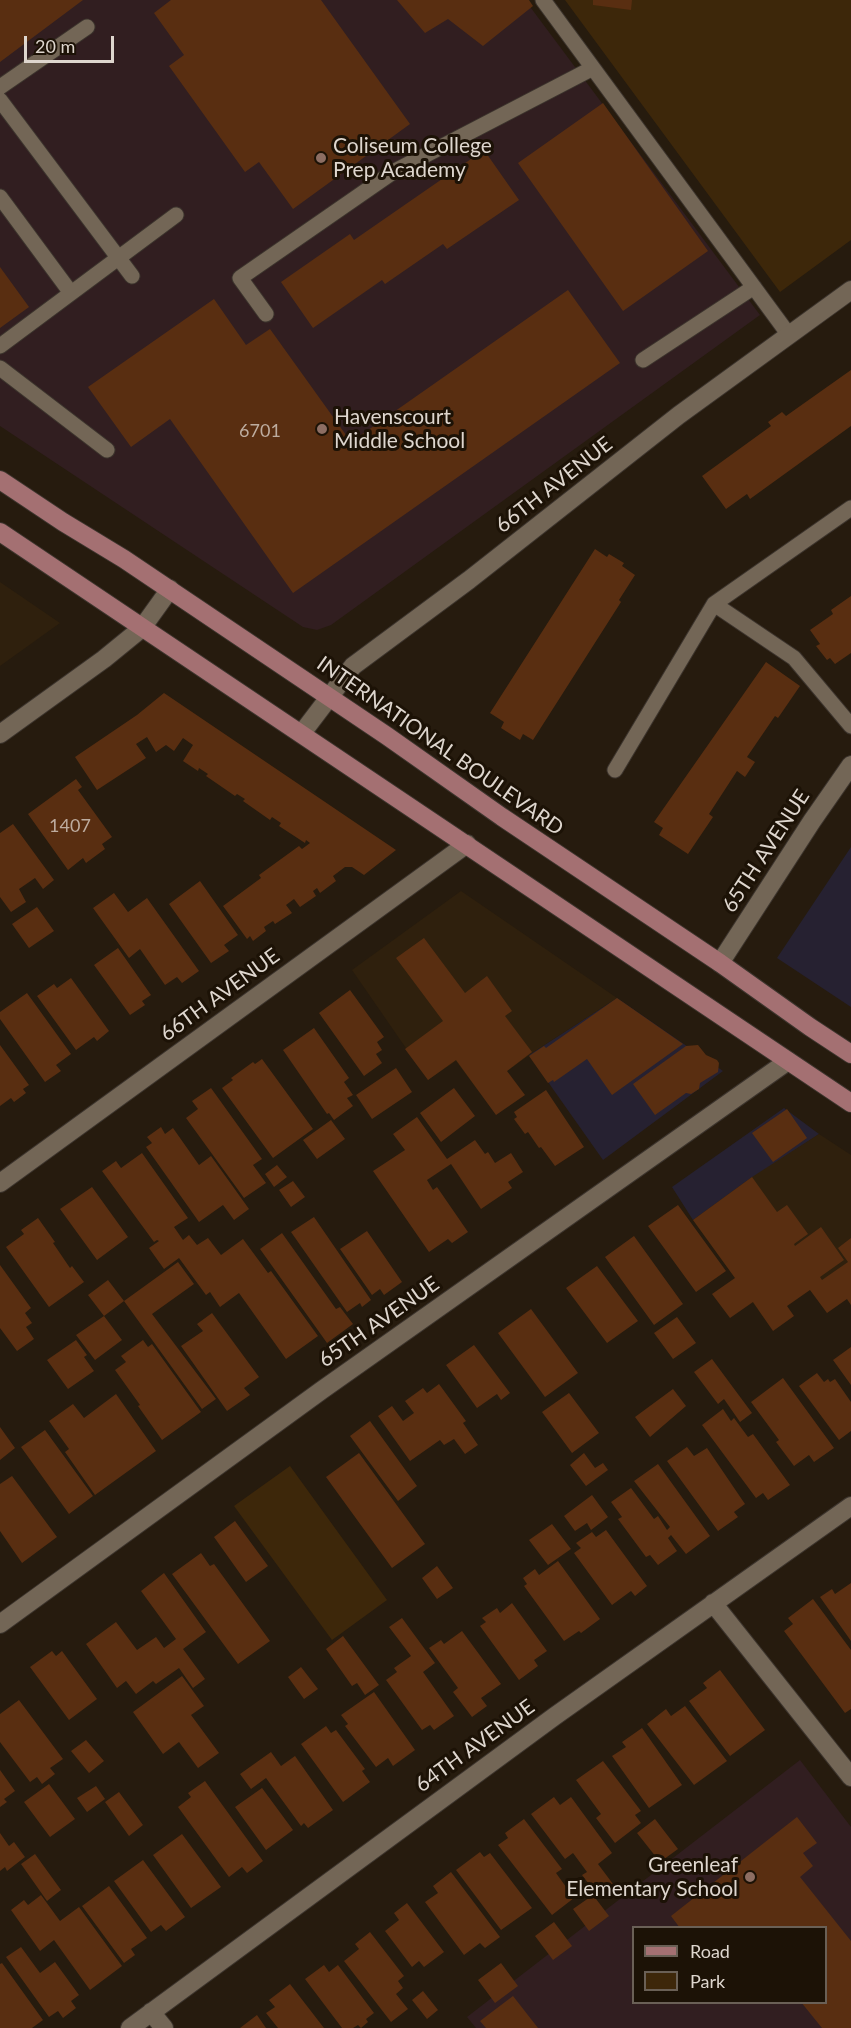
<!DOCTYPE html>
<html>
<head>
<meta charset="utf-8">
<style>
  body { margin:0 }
  #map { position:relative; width:851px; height:2028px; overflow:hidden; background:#261b0e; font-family:Lato,sans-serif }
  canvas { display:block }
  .legend { position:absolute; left:632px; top:1926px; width:195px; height:78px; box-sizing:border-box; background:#1c1206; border:2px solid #6a6056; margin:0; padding:8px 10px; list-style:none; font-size:18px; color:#ded6ce }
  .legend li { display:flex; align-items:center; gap:12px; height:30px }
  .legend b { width:30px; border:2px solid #6a6056 }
  .scale { position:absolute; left:24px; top:36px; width:90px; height:27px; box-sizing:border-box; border:3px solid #ded6ce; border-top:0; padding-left:8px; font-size:18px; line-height:21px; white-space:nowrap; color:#ded6ce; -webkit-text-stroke:4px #1c1206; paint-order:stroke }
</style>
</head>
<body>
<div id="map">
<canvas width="851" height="2028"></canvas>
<ul class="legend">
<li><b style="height:8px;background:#a47072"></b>Road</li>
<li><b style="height:16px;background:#3d270a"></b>Park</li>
</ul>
<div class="scale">20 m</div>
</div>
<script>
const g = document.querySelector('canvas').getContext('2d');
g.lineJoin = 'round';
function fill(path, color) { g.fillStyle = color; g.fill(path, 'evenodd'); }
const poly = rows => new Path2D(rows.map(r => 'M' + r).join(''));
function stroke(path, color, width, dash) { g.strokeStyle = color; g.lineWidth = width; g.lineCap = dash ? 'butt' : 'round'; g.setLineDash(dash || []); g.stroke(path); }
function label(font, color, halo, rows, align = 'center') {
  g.font = font + ' Lato,sans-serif'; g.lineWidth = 6; g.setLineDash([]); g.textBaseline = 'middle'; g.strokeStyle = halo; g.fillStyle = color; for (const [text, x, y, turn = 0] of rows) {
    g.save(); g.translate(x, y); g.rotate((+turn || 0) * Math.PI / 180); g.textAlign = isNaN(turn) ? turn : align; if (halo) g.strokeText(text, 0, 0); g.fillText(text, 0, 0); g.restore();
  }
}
fill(poly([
  [851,847,851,1007,777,958],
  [617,998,723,1071,603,1160,529,1055],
  [784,1108,819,1134,693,1220,672,1187]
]), '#262131');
fill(poly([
  [0,582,60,623,0,666],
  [461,891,617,998,532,1053,479,1092,456,1061,428,1080,352,970],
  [819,1134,851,1155,851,1305,829,1276,766,1321,693,1220,752,1177]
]), '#2f200d');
fill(poly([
  [0,0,525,0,760,315,331,625,317,630,303,627,0,426],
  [800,1760,851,1827,851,2028,476,2028,467,2017],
  [634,1928,826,1928,826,2002,634,2002]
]), '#311e20');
fill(poly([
  [565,0,851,0,851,240,780,292],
  [290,1466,387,1600,332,1640,234,1506]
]), '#3d270a');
fill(poly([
  [0,0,83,0,0,62],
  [171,0,321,0,410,124,293,209,259,162,245,172,169,66,184,55,154,13],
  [397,0,529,0,533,6,483,46,448,19,425,33],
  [593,0,632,0,631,10,593,5],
  [603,103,708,251,623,311,518,163],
  [484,150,519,200,447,249,443,244,385,284,382,280,313,328,281,282,350,234,354,240],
  [0,267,29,307,0,328],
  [568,290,620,363,293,593,170,419,131,447,88,387,214,299,246,345,270,329,351,442],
  [851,370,851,426,750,499,747,494,726,509,702,476,771,426,768,422,782,412,786,416],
  [595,549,607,557,609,554,624,563,622,566,635,575,619,600,621,602,533,740,523,734,520,740,501,728,504,722,490,713],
  [851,596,851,653,835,664,830,658,827,660,816,646,820,644,810,630,833,614,831,610],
  [766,662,800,686,778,718,775,716,747,757,755,762,745,777,737,771,709,814,713,817,688,854,659,835,663,828,654,822],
  [164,693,396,850,364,875,352,867,345,867,333,876,336,881,320,893,317,888,313,891,316,896,300,907,294,899,286,905,292,913,275,924,273,921,264,927,266,931,253,941,250,936,247,939,223,906,261,878,259,875,299,846,302,849,310,843,306,840,305,843,279,826,281,823,272,817,270,820,243,801,245,799,237,794,235,796,206,776,208,774,199,768,198,771,183,761,193,745,183,738,174,751,166,745,156,752,147,737,136,744,146,758,97,790,75,757,137,715],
  [76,779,82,787,78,790,112,837,102,844,105,849,86,863,83,858,68,870,28,814],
  [13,824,54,880,43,889,35,878,19,889,26,902,11,912,0,897,0,833],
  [200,881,238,935,224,945,229,951,211,963,169,904],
  [114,893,128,912,147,898,199,971,182,983,177,977,165,985,140,949,129,958,93,908],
  [37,907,54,931,29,948,12,924],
  [424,938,465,993,487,976,512,1011,505,1016,532,1052,507,1071,525,1095,496,1115,456,1060,428,1080,405,1049,443,1021,396,958],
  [118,948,151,995,142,1001,145,1005,130,1015,94,965],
  [71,978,109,1031,97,1041,94,1037,76,1050,37,996,54,984,57,988],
  [350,990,384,1037,377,1042,382,1050,376,1054,382,1063,364,1076,319,1013],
  [27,993,71,1054,56,1065,61,1071,45,1082,0,1019,0,1012],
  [617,998,683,1044,612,1095,587,1059,554,1082,553,1080,548,1083,529,1056,544,1046,546,1048],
  [314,1028,349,1078,344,1082,353,1095,347,1098,353,1106,334,1120,329,1113,327,1114,283,1050],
  [0,1045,29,1085,23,1089,26,1093,14,1102,11,1098,0,1106],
  [698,1045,706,1055,717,1060,719,1063,718,1072,700,1083,699,1089,691,1094,686,1093,655,1115,633,1084,686,1046],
  [262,1059,313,1129,273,1158,222,1088,233,1080,231,1078,253,1062,255,1064],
  [396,1068,412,1092,372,1119,356,1095],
  [211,1088,262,1159,253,1165,266,1183,244,1198,186,1118,198,1109,192,1101],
  [454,1088,475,1116,441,1142,420,1113],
  [546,1090,584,1147,555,1166,541,1147,539,1148,528,1132,525,1134,514,1119,517,1117,514,1112],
  [787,1109,807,1138,773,1162,752,1133],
  [417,1117,447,1159,475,1140,485,1154,488,1152,495,1163,511,1153,523,1172,508,1182,512,1188,481,1209,451,1164,427,1180,433,1190,437,1187,468,1232,452,1243,448,1239,429,1252,373,1171,405,1150,393,1134],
  [331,1120,345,1139,317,1159,303,1140],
  [161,1127,165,1134,173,1128,199,1165,211,1156,249,1209,234,1220,223,1205,199,1222,146,1147,152,1143,147,1137],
  [142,1153,188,1218,174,1227,183,1240,189,1235,197,1245,208,1238,221,1255,243,1239,268,1273,271,1271,318,1336,286,1359,239,1293,220,1307,210,1292,206,1295,179,1258,164,1269,149,1248,159,1241,157,1240,154,1242,102,1171,116,1161,121,1168],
  [277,1165,287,1177,274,1187,265,1174],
  [752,1177,777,1212,787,1205,808,1234,794,1244,795,1246,821,1227,844,1260,820,1277,822,1280,848,1262,838,1248,851,1238,851,1305,847,1299,827,1313,810,1290,787,1306,794,1316,773,1331,753,1302,730,1318,712,1294,735,1278,693,1220],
  [293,1181,305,1197,291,1207,279,1190],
  [92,1187,128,1237,97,1260,60,1209],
  [678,1205,726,1271,696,1292,648,1226],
  [314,1217,371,1300,362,1307,360,1303,347,1312,291,1232],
  [38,1218,55,1242,53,1243,70,1268,72,1266,84,1282,49,1307,6,1247,24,1234,21,1230],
  [367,1231,402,1282,384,1295,380,1289,372,1295,340,1249],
  [282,1233,336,1309,340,1307,353,1324,327,1343,260,1249],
  [634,1236,683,1304,654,1325,605,1257],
  [178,1262,194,1284,152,1314,216,1399,202,1409,124,1301],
  [0,1265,31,1308,25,1313,32,1323,26,1327,34,1339,17,1351,0,1328],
  [597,1266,638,1321,607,1343,566,1288],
  [108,1280,124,1301,104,1316,88,1295],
  [531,1309,578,1373,545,1397,498,1333],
  [212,1313,259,1377,244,1388,250,1395,227,1411,181,1346,203,1331,197,1324],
  [104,1316,122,1340,95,1360,76,1335],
  [677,1317,696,1343,673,1359,654,1333],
  [76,1340,87,1355,84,1357,94,1371,68,1389,47,1360],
  [143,1340,148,1347,152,1344,201,1412,162,1440,138,1406,140,1405,115,1370,126,1362,121,1356],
  [474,1345,510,1393,501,1400,497,1394,477,1408,446,1365],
  [851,1347,851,1385,833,1360],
  [712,1359,752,1413,740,1422,724,1399,718,1404,694,1372],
  [817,1373,824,1382,828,1379,830,1382,835,1379,851,1402,851,1431,839,1440,799,1386],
  [783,1378,834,1448,814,1462,809,1455,794,1466,776,1442,779,1440,751,1402],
  [439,1384,466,1421,463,1423,478,1445,465,1454,454,1439,444,1445,440,1440,410,1461,378,1416,392,1406,403,1421,414,1413,405,1401,423,1388,427,1393],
  [673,1389,686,1406,650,1437,635,1417],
  [569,1393,599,1433,572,1453,542,1412],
  [116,1394,156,1451,95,1495,65,1452,69,1449,49,1421,73,1404,84,1418],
  [723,1409,731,1421,734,1418,748,1437,753,1434,790,1485,768,1500,763,1493,756,1498,702,1425],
  [370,1421,417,1486,398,1501,350,1436],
  [0,1427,15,1448,0,1460],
  [45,1430,93,1496,69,1514,21,1447],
  [687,1447,694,1456,707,1448,745,1504,734,1512,738,1517,718,1531,667,1461],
  [359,1453,425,1544,392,1568,326,1477],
  [584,1453,595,1468,603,1463,608,1470,586,1486,570,1465],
  [658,1464,710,1536,686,1554,671,1535,668,1538,677,1551,658,1565,650,1555,646,1557,618,1519,622,1517,611,1502,631,1488,654,1519,658,1516,667,1530,670,1527,634,1481],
  [12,1476,57,1537,22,1563,0,1531,0,1484],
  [592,1495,608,1517,591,1530,587,1523,575,1531,564,1516],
  [235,1521,268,1566,246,1582,214,1537],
  [552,1524,571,1549,548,1565,529,1540],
  [606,1530,647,1586,635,1596,631,1591,612,1605,574,1553,581,1548,576,1543,592,1532,596,1537],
  [201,1553,210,1566,214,1564,270,1641,238,1664,172,1574],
  [558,1561,600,1619,581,1633,579,1631,564,1641,524,1586,527,1584,523,1578,535,1569,539,1575],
  [437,1566,453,1588,437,1599,422,1578],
  [164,1573,206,1632,183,1649,205,1679,193,1688,179,1668,156,1684,153,1681,136,1694,126,1681,117,1688,86,1644,116,1622,137,1650,156,1637,164,1648,176,1639,141,1591],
  [851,1583,851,1641,820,1597,832,1589,835,1594],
  [813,1599,851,1650,851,1709,845,1713,784,1631,793,1624,788,1618],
  [512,1603,547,1651,534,1660,538,1666,519,1680,480,1626,486,1622,482,1618,497,1608,500,1613],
  [402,1618,435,1663,423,1672,454,1716,434,1730,430,1725,422,1730,386,1680,397,1672,394,1668,411,1656,389,1627],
  [462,1631,501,1684,481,1698,487,1706,472,1717,453,1692,458,1688,429,1648,441,1640,444,1644],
  [343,1636,379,1685,365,1695,357,1683,352,1686,326,1649],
  [52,1651,56,1656,62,1651,97,1699,69,1720,30,1667],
  [301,1667,318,1689,304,1699,288,1677],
  [720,1670,765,1730,730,1756,689,1701,707,1688,703,1683],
  [182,1676,204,1706,191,1715,219,1753,198,1768,179,1742,163,1754,133,1712],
  [374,1692,415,1750,393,1766,388,1758,376,1767,345,1726,348,1724,341,1715],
  [19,1700,63,1759,50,1768,55,1774,42,1784,37,1777,30,1782,0,1742,0,1714],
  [685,1706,727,1761,694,1785,647,1724,666,1709,671,1716],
  [326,1726,331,1733,336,1730,365,1769,362,1771,370,1782,343,1802,301,1744],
  [642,1728,682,1785,649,1808,612,1756,626,1747,622,1742],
  [86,1740,104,1761,89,1773,71,1751],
  [271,1752,281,1766,295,1756,333,1810,308,1828,304,1823,301,1826,266,1778,251,1789,240,1774],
  [603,1761,641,1811,635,1815,641,1823,615,1843,596,1818,601,1814,576,1780],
  [0,1770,15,1791,4,1799,7,1802,0,1807],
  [205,1781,263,1861,247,1873,242,1867,229,1877,178,1807,191,1797,188,1793],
  [49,1784,75,1819,50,1837,24,1802],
  [96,1786,105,1799,87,1812,77,1798],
  [262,1788,293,1830,266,1850,235,1807],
  [119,1792,143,1825,129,1836,105,1802],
  [554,1797,560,1805,571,1797,612,1853,598,1864,613,1884,598,1896,582,1875,587,1872,573,1853,565,1859,531,1814],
  [797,1817,817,1843,803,1853,813,1866,800,1877,851,1941,851,2028,822,2028,801,2002,826,2002,826,1928,741,1928,740,1926,738,1928,680,1928,671,1916],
  [524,1819,562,1869,556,1873,574,1898,552,1915,498,1845,508,1838,505,1833],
  [655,1819,678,1849,660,1862,637,1833],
  [0,1833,9,1846,14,1842,25,1857,7,1871,5,1867,0,1871],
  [182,1834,221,1887,191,1908,153,1855],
  [480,1852,484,1857,490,1853,532,1908,501,1930,456,1870],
  [35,1854,61,1890,47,1901,21,1864],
  [143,1860,185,1917,166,1931,161,1925,151,1932,114,1881],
  [451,1872,500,1937,485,1948,480,1943,464,1955,425,1902,438,1893,433,1886],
  [109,1886,147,1938,131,1949,135,1955,124,1963,82,1906],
  [41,1895,60,1921,79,1907,122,1966,90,1990,54,1940,40,1951,11,1910,24,1900,28,1905],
  [593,1895,609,1916,589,1931,573,1909],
  [407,1903,444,1952,424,1967,419,1961,412,1967,385,1931,399,1920,394,1913],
  [554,1922,572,1946,553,1960,535,1936],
  [370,1932,404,1976,398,1981,403,1988,396,1994,408,2009,391,2022,344,1961,359,1949,355,1944],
  [21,1947,40,1973,55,1962,79,1995,71,2001,76,2008,63,2018,58,2011,49,2017,6,1957],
  [2,1963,43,2020,32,2028,0,2028,0,1964],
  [501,1963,518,1986,495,2003,478,1980],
  [324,1965,329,1972,338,1965,374,2013,366,2019,368,2022,361,2028,358,2025,353,2028,342,2028,305,1979],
  [290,1984,324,2028,278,2028,266,2013,275,2007,269,2000],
  [423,1991,438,2010,427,2019,412,2000],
  [513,1996,538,2028,486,2028,480,2021],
  [257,2015,266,2028,240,2028]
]), '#592e11');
const lane = poly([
  [543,0,789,335],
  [0,87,87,27],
  [0,100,132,276],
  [0,197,71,293],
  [266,314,240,278,393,172,593,68],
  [0,346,176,215],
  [643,360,754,287],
  [0,368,107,450],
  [714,604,794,658,851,726],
  [615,770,714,604,851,508]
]);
const street = poly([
  [720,963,812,821,851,765],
  [0,1183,467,844],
  [713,1603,851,1777],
  [0,1624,322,1390,788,1061],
  [151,2012,164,2028],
  [130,2028,555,1716,851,1506]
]);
const secondary = poly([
  [302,733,353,666,469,580,679,415,851,290],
  [0,734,104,659,142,628,170,589]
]);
const primary = poly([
  [0,480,63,522,124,559,387,736,502,817,720,963,810,1027,851,1054],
  [0,532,851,1103]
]);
stroke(lane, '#3c342d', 17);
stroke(street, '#3c342d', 20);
stroke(secondary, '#3c342d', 20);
stroke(primary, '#3c342d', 20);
stroke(lane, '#736656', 15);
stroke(street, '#736656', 18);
stroke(secondary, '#736656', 18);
stroke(primary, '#a47072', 18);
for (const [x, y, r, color] of [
  [321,158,6,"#8d6e63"],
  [322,429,6,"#8d6e63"],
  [750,1877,6,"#8d6e63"]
]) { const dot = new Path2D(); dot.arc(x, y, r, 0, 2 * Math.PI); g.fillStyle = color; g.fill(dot); stroke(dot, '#1c1206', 2); }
label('18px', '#bdac9f', null, [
  ["6701",260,431],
  ["1407",70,826]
]);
label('21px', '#ded6ce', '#1c1206', [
  ["Coliseum College",333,146],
  ["Prep Academy",333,170],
  ["Havenscourt",334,417],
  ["Middle School",334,441],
  ["Greenleaf",738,1865,"right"],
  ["Elementary School",738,1889,"right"]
], 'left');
label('21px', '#ded6ce', '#1c1206', [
  ["66TH AVENUE",554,485,-38],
  ["INTERNATIONAL BOULEVARD",440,746,35],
  ["65TH AVENUE",766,851,-57],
  ["66TH AVENUE",220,995,-36],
  ["65TH AVENUE",379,1322,-35],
  ["64TH AVENUE",475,1746,-36]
]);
</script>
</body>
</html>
